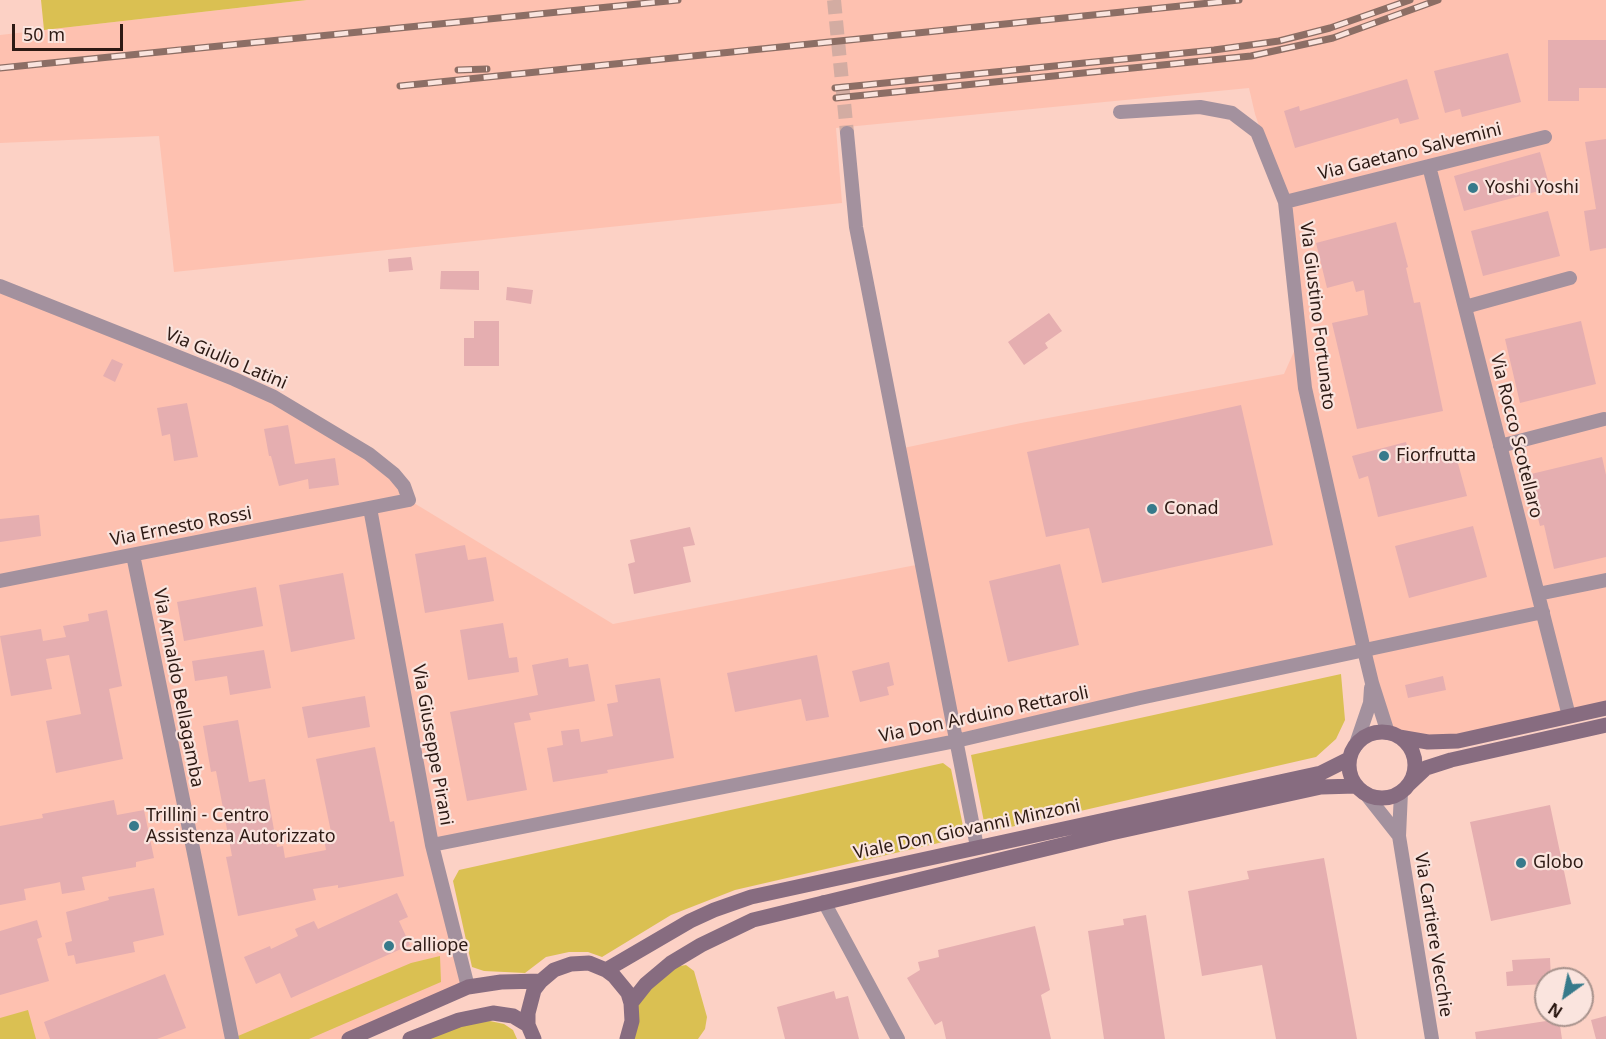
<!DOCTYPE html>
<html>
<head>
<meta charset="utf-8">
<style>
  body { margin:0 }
  #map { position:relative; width:1606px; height:1039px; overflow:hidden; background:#fcd1c5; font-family:"Noto Sans",sans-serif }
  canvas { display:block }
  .north { position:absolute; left:1534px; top:967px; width:60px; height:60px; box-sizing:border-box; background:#fae4de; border:2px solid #a8938d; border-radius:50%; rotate:213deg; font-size:16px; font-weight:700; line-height:24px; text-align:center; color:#2d1a14 }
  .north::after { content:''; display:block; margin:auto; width:21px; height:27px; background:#377a8b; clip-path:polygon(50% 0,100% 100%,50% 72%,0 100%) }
  .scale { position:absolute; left:12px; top:24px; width:111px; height:27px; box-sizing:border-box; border:3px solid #2d1a14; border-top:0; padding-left:8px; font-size:18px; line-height:21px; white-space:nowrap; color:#2d1a14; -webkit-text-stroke:4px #fae4de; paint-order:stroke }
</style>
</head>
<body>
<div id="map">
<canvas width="1606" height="1039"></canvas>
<div class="north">N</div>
<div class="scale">50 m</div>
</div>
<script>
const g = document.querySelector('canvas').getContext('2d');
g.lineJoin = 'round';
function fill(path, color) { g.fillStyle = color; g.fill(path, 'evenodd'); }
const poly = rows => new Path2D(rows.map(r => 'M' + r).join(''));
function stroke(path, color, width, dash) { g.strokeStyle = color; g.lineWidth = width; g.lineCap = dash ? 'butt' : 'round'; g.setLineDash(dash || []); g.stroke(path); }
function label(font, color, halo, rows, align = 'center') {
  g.font = font + ' "Noto Sans",sans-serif'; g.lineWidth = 4.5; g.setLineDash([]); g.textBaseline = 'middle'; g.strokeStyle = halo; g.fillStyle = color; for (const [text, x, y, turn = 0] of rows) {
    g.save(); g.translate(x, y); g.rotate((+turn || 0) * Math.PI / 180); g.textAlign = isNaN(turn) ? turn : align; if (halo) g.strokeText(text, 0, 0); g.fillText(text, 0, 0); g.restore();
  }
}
fill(poly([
  [307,0,1606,0,1606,708,1458,741,1394,735,1364,651,432,845,468,987,349,1039,0,1039,0,286,234,379,369,454,409,500,613,624,921,564,899,449,1021,423,1284,374,1300,338,1285,202,1255,114,1249,88,836,128,842,203,174,272,159,136,0,143,0,35]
]), '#fec1b0');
fill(poly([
  [41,0,307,0,44,30],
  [1341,674,1345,720,1336,739,1316,757,993,831,985,827,971,755],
  [943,763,951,769,963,826,956,839,735,890,671,915,602,957,588,952,569,952,546,957,525,973,484,971,472,967,453,881,459,870],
  [440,956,441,982,309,1039,239,1039,238,1036,411,963],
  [686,965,694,971,707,1017,705,1029,698,1039,631,1039,636,1003,674,967],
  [28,1010,36,1039,0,1039,0,1018],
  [490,1021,504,1024,513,1030,517,1039,420,1039,469,1023]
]), '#dac052');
fill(poly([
  [1548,40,1606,40,1606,88,1579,88,1579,101,1548,101],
  [1508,53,1521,102,1462,117,1460,109,1445,113,1434,71],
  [1407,79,1419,119,1400,124,1398,118,1295,148,1284,111,1299,106,1300,111],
  [1606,139,1606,248,1590,251,1584,211,1596,209,1585,142],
  [1540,152,1550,188,1464,211,1454,176],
  [1548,211,1560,256,1483,276,1471,231],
  [1396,222,1408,267,1406,268,1414,303,1420,302,1443,411,1357,429,1332,323,1368,315,1364,290,1356,292,1353,281,1327,288,1316,243],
  [411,257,413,270,389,272,388,259],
  [441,271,479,271,479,290,440,289],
  [507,287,533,290,531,304,506,300],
  [1049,313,1062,331,1045,343,1048,348,1024,365,1008,342],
  [474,321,499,321,499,366,464,366,464,338,474,338],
  [1581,321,1596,384,1520,403,1505,339],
  [112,359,123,364,115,382,103,376],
  [187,403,198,457,174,461,170,434,162,436,157,408],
  [1241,405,1273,545,1102,583,1089,528,1046,537,1027,452],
  [288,425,295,464,335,458,339,485,309,489,308,479,279,486,271,456,269,456,264,429],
  [1406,442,1411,461,1454,449,1467,496,1378,517,1368,476,1359,479,1352,456],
  [1602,457,1606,475,1606,557,1554,569,1544,525,1540,526,1527,475],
  [39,515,41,536,0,542,0,519],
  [1473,526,1487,577,1409,598,1395,546],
  [690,527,695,545,683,547,691,582,634,594,628,564,635,562,630,540],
  [465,545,468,560,486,557,494,601,425,613,415,554],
  [1060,564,1079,645,1008,662,989,581],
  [343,573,355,639,291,652,279,585],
  [256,587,263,626,184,641,177,602],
  [107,610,122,686,109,689,123,759,56,773,46,721,81,714,69,655,46,659,52,689,11,696,0,636,41,629,43,641,66,637,63,626,89,621,88,614],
  [503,623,509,658,517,657,519,672,468,680,460,630],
  [264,650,271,688,230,695,227,676,195,681,192,661],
  [817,655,829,717,806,721,801,699,735,712,727,673],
  [568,658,569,667,588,664,595,701,529,713,531,720,514,723,527,790,467,801,450,712,538,695,532,665],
  [889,662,894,685,887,687,889,695,860,702,852,671],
  [1443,676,1446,690,1408,698,1405,685],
  [660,678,674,758,607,770,608,773,553,782,547,748,563,745,561,731,579,729,581,742,613,736,607,704,618,702,615,685],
  [365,696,370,727,308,738,302,707],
  [238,720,249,782,265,779,277,847,283,846,285,858,326,850,323,833,331,832,316,759,375,747,390,822,394,821,404,876,338,888,338,885,313,889,316,900,238,916,226,857,232,856,216,771,211,772,203,726],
  [114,800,117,815,144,810,154,858,136,862,136,867,82,877,85,890,62,894,60,882,56,883,24,889,26,900,0,905,0,826,43,818,42,814],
  [1550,805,1571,904,1491,921,1470,822],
  [1324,858,1357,1039,1276,1039,1262,965,1202,976,1188,891,1249,879,1247,871],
  [154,888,164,935,133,942,135,952,76,964,74,955,68,956,65,943,72,941,66,912,109,900,108,897],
  [397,893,408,917,399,921,410,945,291,998,280,973,256,984,244,957,270,946,271,949,298,936,295,929,314,921,318,929],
  [1146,915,1165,1039,1104,1039,1088,931,1124,925,1123,919],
  [37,920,42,937,37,939,49,981,0,995,0,931],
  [1035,926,1050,990,1041,995,1051,1039,946,1039,942,1021,935,1025,907,978,920,970,918,962,939,957,938,950],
  [1550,958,1551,979,1546,979,1546,984,1507,986,1506,972,1513,971,1512,960],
  [165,974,186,1028,157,1039,50,1039,44,1022],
  [834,991,836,999,848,996,859,1039,785,1039,777,1007],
  [1606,1016,1606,1039,1596,1039,1591,1020],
  [1559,1019,1562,1039,1476,1039,1475,1032]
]), '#e5aeb0');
stroke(poly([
  [834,0,847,133]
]), '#d3aca2', 14, [14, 7]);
stroke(poly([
  [1120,112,1200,107,1232,113,1257,132,1285,202,1305,388,1364,650,1372,683,1388,733],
  [847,133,856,227,977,847],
  [1429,166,1569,716],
  [1285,202,1545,137],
  [0,286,234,379,274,397,369,454,394,474,404,486,409,500,0,581],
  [1465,307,1570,278],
  [1500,446,1604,419],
  [370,508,432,845,468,987],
  [133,555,232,1039],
  [1538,594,1606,580],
  [1355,747,1370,703,1371,688],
  [1401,792,1399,836,1432,1039],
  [1365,793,1399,836],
  [432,845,956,741,1140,698,1543,612],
  [824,902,898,1039]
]), '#a3919e', 14);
stroke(poly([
  '1349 765a33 33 0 1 1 66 0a33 33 0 1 1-66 0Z',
  [1399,737,1428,742,1458,741,1606,708],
  [1409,784,1426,768,1451,760,1606,725],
  [606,970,690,921,714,910,751,897,1321,773,1349,759],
  [631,1003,646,984,671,963,701,945,753,920,1111,833,1321,787,1356,786],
  [349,1039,468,987,501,982,541,981],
  [410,1039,459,1020,493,1013,513,1016,528,1025],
  [534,1039,528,1025,528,1013,534,990,541,981,554,970,571,964,589,963,606,970,614,976,628,993,631,1003,632,1021,627,1039]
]), '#876c80', 15);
const rail = poly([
  [0,68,678,0],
  [458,70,487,69],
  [400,86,1239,0],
  [835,88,1214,50,1279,41,1330,28,1410,0],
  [836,98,1251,56,1333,38,1438,0]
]);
stroke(rail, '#8c6e65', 7);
stroke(rail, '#fae4de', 4.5, [14]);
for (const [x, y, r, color] of [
  [1473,188,6,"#377a8b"],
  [1384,456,6,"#377a8b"],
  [1152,509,6,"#377a8b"],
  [134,826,6,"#377a8b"],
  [1521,863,6,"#377a8b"],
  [389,946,6,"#377a8b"]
]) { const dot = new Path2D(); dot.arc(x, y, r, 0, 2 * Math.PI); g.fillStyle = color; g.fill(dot); stroke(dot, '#fae4de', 2); }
label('18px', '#2d1a14', '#fae4de', [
  ["Via Gaetano Salvemini",1410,152,-14],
  ["Via Giustino Fortunato",1317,316,83],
  ["Via Giulio Latini",226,359,23],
  ["Via Rocco Scotellaro",1516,436,76],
  ["Via Ernesto Rossi",181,527,-11],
  ["Via Arnaldo Bellagamba",178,688,79],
  ["Via Don Arduino Rettaroli",984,715,-12],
  ["Via Giuseppe Pirani",432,745,80],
  ["Viale Don Giovanni Minzoni",967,830,-12],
  ["Via Cartiere Vecchie",1433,935,81]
]);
label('18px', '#2d1a14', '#fae4de', [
  ["Yoshi Yoshi",1485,188],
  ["Fiorfrutta",1396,456],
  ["Conad",1164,509],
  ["Trillini - Centro",146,816],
  ["Assistenza Autorizzato",146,837],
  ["Globo",1533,863],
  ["Calliope",401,946]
], 'left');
</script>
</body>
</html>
